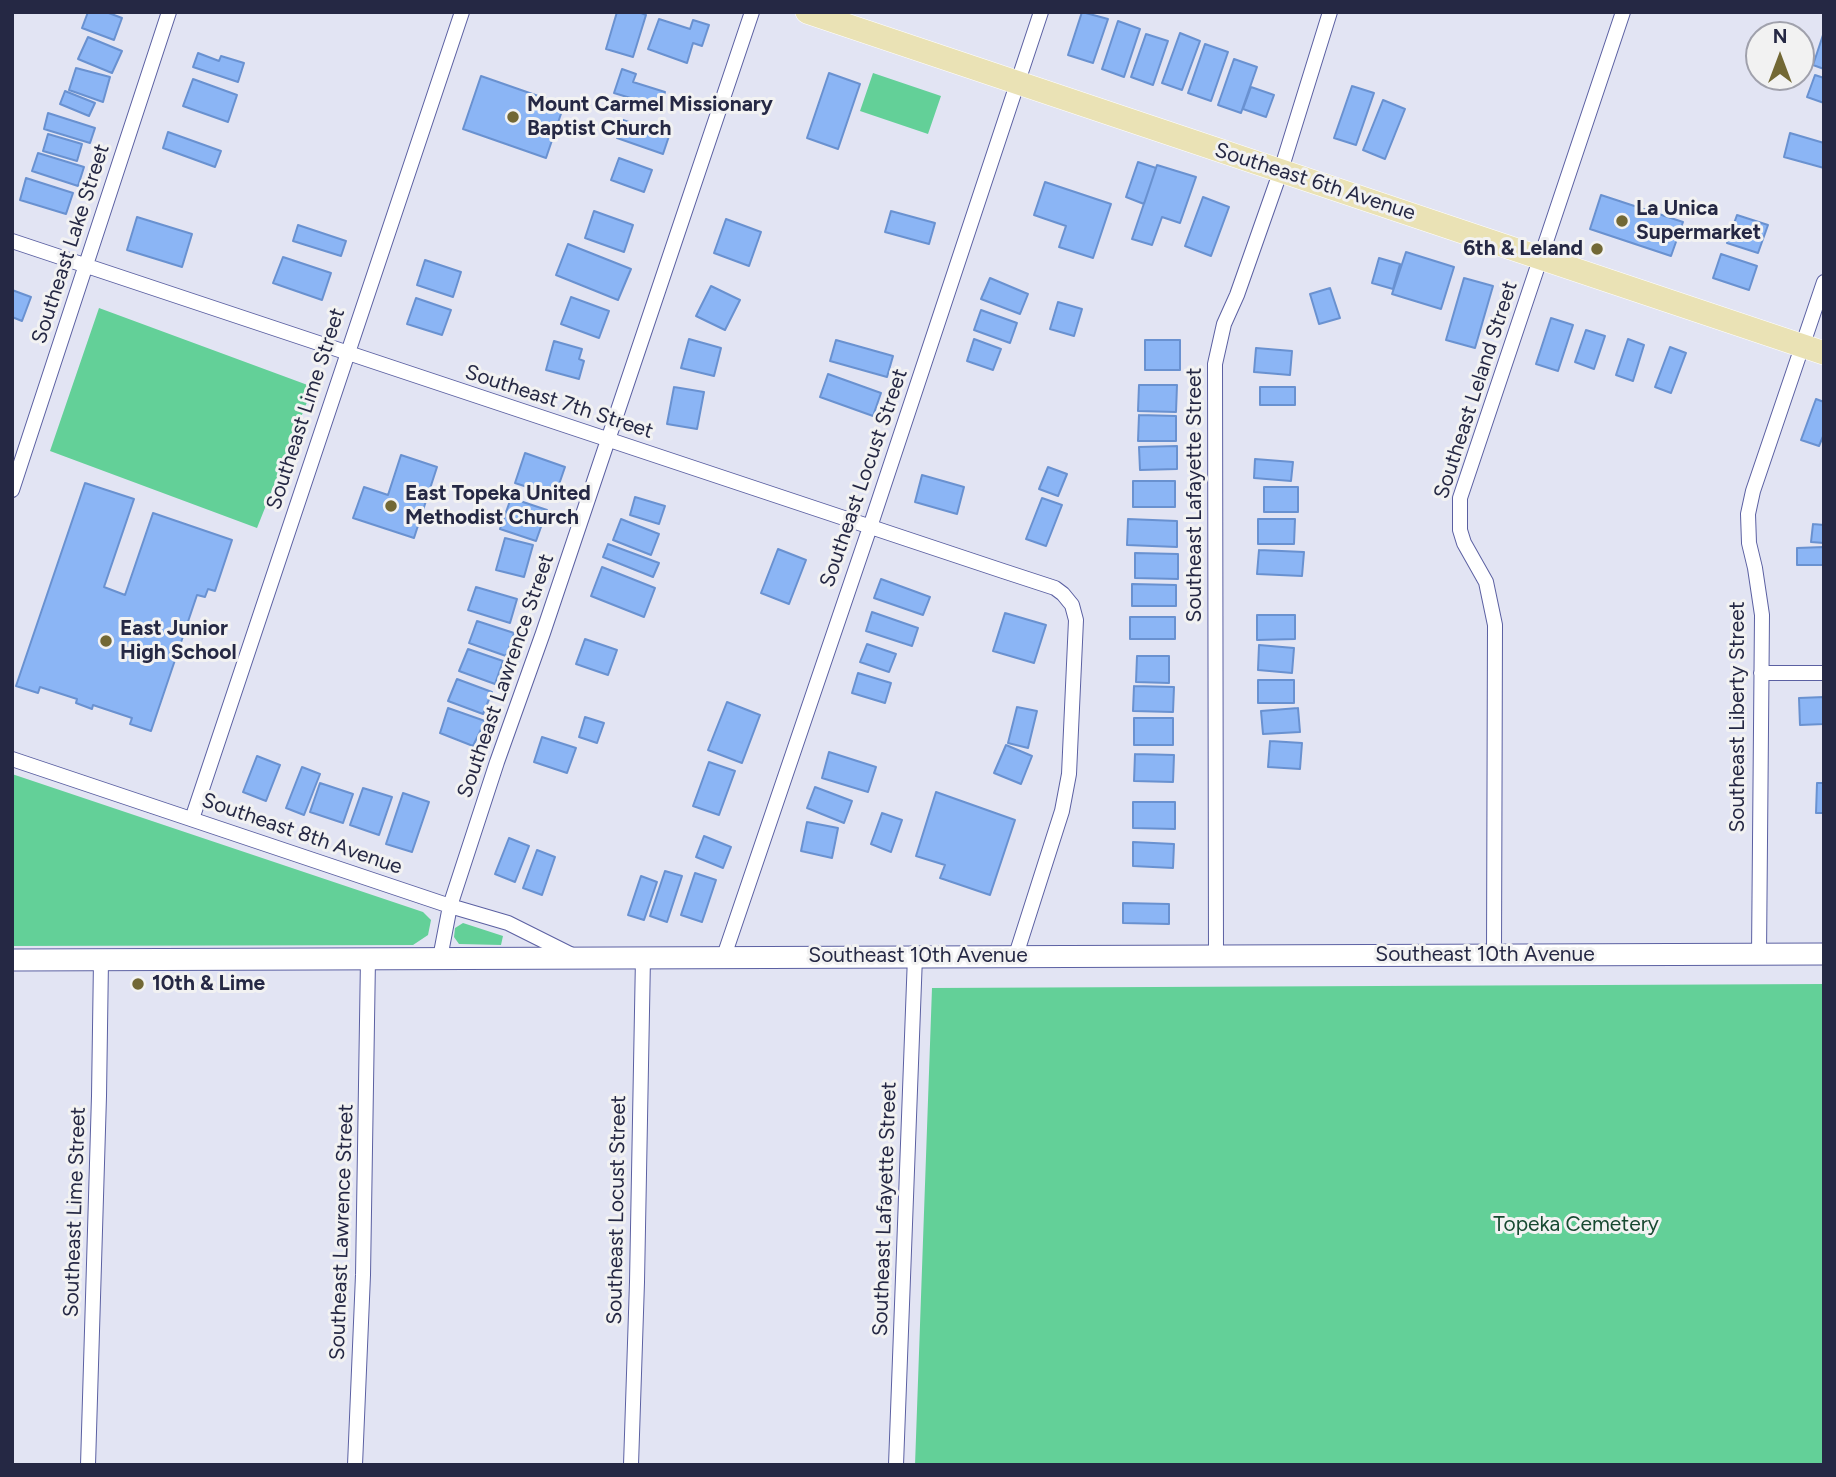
<!DOCTYPE html>
<html>
<head>
<meta charset="utf-8">
<style>
  body { margin:0 }
  #map { position:relative; width:1836px; height:1477px; overflow:hidden; background:#e2e4f3; font-family:Figtree,sans-serif }
  canvas { display:block }
  .frame { position:absolute; inset:0; border:14px solid #252844; pointer-events:none }
  .north { position:absolute; left:1745px; top:21px; width:70px; height:70px; box-sizing:border-box; background:#f2f2f2; border:2px solid #a0a1ac; border-radius:50%; rotate:0deg; font-size:19px; font-weight:700; line-height:28px; text-align:center; color:#252844 }
  .north::after { content:''; display:block; margin:auto; width:24px; height:32px; background:#726835; clip-path:polygon(50% 0,100% 100%,50% 72%,0 100%) }
</style>
</head>
<body>
<div id="map">
<canvas width="1836" height="1477"></canvas>
<div class="frame"></div>
<div class="north">N</div>
</div>
<script>
const g = document.querySelector('canvas').getContext('2d');
g.lineJoin = 'round';
function fill(path, color) { g.fillStyle = color; g.fill(path, 'evenodd'); }
const poly = rows => new Path2D(rows.map(r => 'M' + r).join(''));
function stroke(path, color, width, dash) { g.strokeStyle = color; g.lineWidth = width; g.lineCap = dash ? 'butt' : 'round'; g.setLineDash(dash || []); g.stroke(path); }
function label(font, color, halo, rows, align = 'center') {
  g.font = font + ' Figtree,sans-serif'; g.lineWidth = 6; g.setLineDash([]); g.textBaseline = 'middle'; g.strokeStyle = halo; g.fillStyle = color; for (const [text, x, y, turn = 0] of rows) {
    g.save(); g.translate(x, y); g.rotate((+turn || 0) * Math.PI / 180); g.textAlign = isNaN(turn) ? turn : align; if (halo) g.strokeText(text, 0, 0); g.fillText(text, 0, 0); g.restore();
  }
}
fill(poly([
  [873,73,941,96,928,134,860,111],
  [99,308,313,387,257,528,50,451],
  [12,774,423,912,431,920,428,935,413,945,12,946],
  [463,923,503,936,501,945,459,944,454,937,455,928],
  [1824,984,1824,1465,915,1465,932,988]
]), '#63d098');
const building = poly([
  [88,12,106,12,122,18,114,40,82,28,88,12],
  [617,12,639,12,646,15,633,57,606,49,617,12],
  [1082,12,1108,19,1093,63,1068,55,1082,12],
  [659,19,690,29,693,20,709,25,702,46,693,43,687,63,648,49,659,19],
  [1118,21,1140,29,1124,77,1102,69,1118,21],
  [1824,32,1824,69,1813,65,1824,32],
  [1180,33,1200,41,1182,90,1162,83,1180,33],
  [1146,34,1168,41,1153,85,1131,77,1146,34],
  [88,37,122,51,112,73,78,59,88,37],
  [1205,44,1228,52,1211,101,1188,93,1205,44],
  [198,53,219,61,221,56,244,63,238,82,193,67,198,53],
  [1234,59,1257,67,1241,113,1218,105,1234,59],
  [76,68,110,77,103,102,69,90,76,68],
  [622,69,636,74,633,82,665,92,660,107,614,93,622,69],
  [829,73,860,84,838,149,807,138,829,73],
  [1815,75,1824,78,1824,103,1807,97,1815,75],
  [481,76,564,105,546,158,463,129,481,76],
  [193,79,237,95,228,122,183,106,193,79],
  [1352,86,1374,93,1356,145,1334,138,1352,86],
  [1251,87,1274,95,1266,117,1243,109,1251,87],
  [65,91,95,103,89,116,60,104,65,91],
  [1383,100,1405,109,1385,159,1363,150,1383,100],
  [48,113,95,128,90,143,44,129,48,113],
  [623,120,669,136,663,154,617,138,623,120],
  [168,132,221,151,215,167,163,148,168,132],
  [1790,133,1824,143,1824,168,1784,157,1790,133],
  [48,134,82,144,77,161,43,151,48,134],
  [38,153,84,167,78,186,32,171,38,153],
  [619,158,652,170,644,192,611,180,619,158],
  [1138,162,1156,168,1144,204,1126,197,1138,162],
  [1157,165,1196,177,1180,223,1162,217,1152,245,1132,239,1157,165],
  [26,178,73,193,66,214,20,200,26,178],
  [1045,182,1111,204,1093,258,1059,247,1066,226,1034,215,1045,182],
  [1601,195,1683,222,1671,256,1590,229,1601,195],
  [1203,197,1229,207,1211,256,1185,246,1203,197],
  [594,211,633,225,624,252,585,238,594,211],
  [891,211,935,223,929,244,885,232,891,211],
  [1737,215,1768,225,1758,253,1727,243,1737,215],
  [137,217,192,234,182,267,127,250,137,217],
  [726,219,761,232,749,266,714,253,726,219],
  [298,225,346,241,341,256,293,241,298,225],
  [568,244,631,269,618,300,556,275,568,244],
  [1406,252,1454,267,1441,309,1392,294,1406,252],
  [1721,254,1757,266,1749,290,1713,278,1721,254],
  [283,257,331,273,322,300,273,283,283,257],
  [1379,258,1400,264,1393,289,1372,283,1379,258],
  [425,260,461,272,453,297,417,285,425,260],
  [990,278,1028,294,1020,314,981,299,990,278],
  [1464,278,1493,286,1475,348,1446,340,1464,278],
  [711,286,740,300,725,330,696,316,711,286],
  [1330,288,1340,318,1319,324,1310,294,1330,288],
  [12,290,31,297,22,321,12,317,12,290],
  [571,297,609,311,599,338,561,324,571,297],
  [416,298,451,310,442,335,407,324,416,298],
  [1058,302,1082,309,1074,336,1050,329,1058,302],
  [981,310,1017,323,1010,343,974,330,981,310],
  [1551,318,1573,325,1558,371,1536,364,1551,318],
  [1586,330,1605,336,1594,369,1575,362,1586,330],
  [689,339,721,348,714,376,681,368,689,339],
  [974,339,1001,349,993,370,967,361,974,339],
  [1628,339,1644,345,1633,381,1616,375,1628,339],
  [836,340,893,356,887,377,830,361,836,340],
  [1145,340,1180,340,1180,370,1145,370,1145,340],
  [554,341,582,349,579,359,584,361,579,379,546,370,554,341],
  [1670,347,1686,353,1671,393,1655,387,1670,347],
  [1256,348,1292,351,1290,375,1254,372,1256,348],
  [828,374,881,393,873,416,820,397,828,374],
  [1139,385,1177,385,1176,412,1138,411,1139,385],
  [674,387,704,392,697,429,667,424,674,387],
  [1260,387,1295,387,1295,405,1260,405,1260,387],
  [1816,399,1824,402,1824,434,1819,446,1801,440,1816,399],
  [1139,415,1176,416,1176,441,1138,441,1139,415],
  [1177,446,1177,469,1140,470,1139,447,1177,446],
  [525,453,565,467,555,496,515,483,525,453],
  [401,455,437,467,414,538,353,518,364,487,388,495,401,455],
  [1255,459,1293,462,1291,481,1254,478,1255,459],
  [1048,467,1067,474,1058,496,1039,489,1048,467],
  [922,475,964,487,957,514,915,502,922,475],
  [1133,481,1175,481,1175,507,1133,507,1133,481],
  [85,483,134,499,104,587,125,595,153,513,232,540,215,591,208,589,205,597,197,595,151,731,130,724,132,718,93,705,92,709,76,703,77,699,40,687,38,693,16,686,85,483],
  [1264,487,1298,487,1298,512,1264,512,1264,487],
  [635,497,665,506,659,524,630,515,635,497],
  [511,498,547,510,536,541,500,529,511,498],
  [1042,498,1062,505,1046,546,1026,539,1042,498],
  [621,519,659,534,651,555,613,540,621,519],
  [1128,519,1177,521,1177,547,1127,545,1128,519],
  [1258,519,1295,519,1294,544,1258,544,1258,519],
  [1813,524,1824,525,1824,543,1811,542,1813,524],
  [505,538,533,545,524,577,496,570,505,538],
  [608,544,659,563,653,577,603,557,608,544],
  [1824,547,1824,565,1797,565,1797,548,1824,547],
  [778,549,806,560,789,604,761,593,778,549],
  [1259,550,1304,552,1302,576,1257,574,1259,550],
  [1135,553,1178,554,1178,579,1135,578,1135,553],
  [602,567,655,588,644,617,591,596,602,567],
  [881,579,930,597,923,615,874,598,881,579],
  [1132,584,1176,585,1176,606,1132,606,1132,584],
  [476,587,517,599,510,623,468,610,476,587],
  [872,612,918,628,912,646,866,631,872,612],
  [1005,613,1046,625,1034,663,993,651,1005,613],
  [1257,615,1295,615,1295,639,1257,640,1257,615],
  [1130,617,1175,617,1175,639,1130,639,1130,617],
  [477,621,514,633,506,656,469,643,477,621],
  [585,639,617,650,608,675,576,664,585,639],
  [867,644,896,654,889,672,860,662,867,644],
  [1259,645,1294,648,1292,673,1258,670,1259,645],
  [468,649,503,661,495,684,459,671,468,649],
  [1137,656,1169,656,1169,683,1136,682,1137,656],
  [858,673,891,683,885,703,852,693,858,673],
  [457,679,492,692,483,714,448,701,457,679],
  [1258,680,1294,680,1294,703,1258,703,1258,680],
  [1134,686,1174,687,1173,712,1133,711,1134,686],
  [1824,697,1824,724,1800,725,1799,698,1824,697],
  [727,702,760,715,742,763,708,750,727,702],
  [1017,707,1037,711,1028,748,1008,743,1017,707],
  [448,708,485,721,473,746,440,733,448,708],
  [1298,708,1300,732,1263,734,1261,711,1298,708],
  [585,717,604,723,597,743,579,737,585,717],
  [1134,718,1173,718,1173,745,1134,745,1134,718],
  [542,737,576,748,567,773,534,762,542,737],
  [1270,741,1302,743,1300,769,1268,767,1270,741],
  [1006,745,1032,756,1021,784,994,773,1006,745],
  [829,752,876,767,868,792,822,778,829,752],
  [1135,754,1174,755,1173,782,1134,781,1135,754],
  [257,756,280,765,266,801,243,792,257,756],
  [709,762,735,771,719,815,693,806,709,762],
  [302,767,320,774,304,815,286,808,302,767],
  [320,783,353,794,343,823,310,812,320,783],
  [1817,783,1824,783,1824,813,1816,813,1817,783],
  [815,787,852,801,844,823,807,808,815,787],
  [363,788,392,797,379,835,350,825,363,788],
  [936,792,1015,820,990,895,940,878,945,865,916,856,936,792],
  [403,793,429,802,412,852,386,844,403,793],
  [1133,802,1175,802,1175,829,1133,828,1133,802],
  [882,813,902,820,891,852,871,844,882,813],
  [807,822,838,828,832,858,801,851,807,822],
  [704,836,731,847,723,868,696,857,704,836],
  [509,838,529,846,515,882,495,874,509,838],
  [1133,842,1174,844,1173,868,1133,866,1133,842],
  [537,850,555,857,542,895,523,888,537,850],
  [665,871,682,876,667,922,650,916,665,871],
  [695,873,716,880,702,922,681,915,695,873],
  [641,876,657,882,644,920,628,915,641,876],
  [1123,903,1169,904,1169,924,1123,923,1123,903]
]);
fill(building, '#8bb5f5');
stroke(building, '#6991d0', 2);
const street = poly([
  [12,241,1003,571,1055,588,1063,594,1072,605,1076,620,1069,774,1062,811,1016,955],
  [12,490,169,12],
  [1761,673,1824,673],
  [12,759,450,906,508,923,572,955],
  [192,819,462,12],
  [1759,954,1762,615,1755,568,1749,543,1748,514,1753,491,1824,282],
  [1216,955,1215,364,1224,324,1237,295,1281,170,1330,12],
  [1494,955,1495,625,1486,582,1464,543,1460,530,1460,498,1623,12],
  [724,956,870,527,1041,12],
  [440,958,450,906,497,762,543,633,752,12],
  [88,1465,99,1096,101,960],
  [355,1465,363,1275,368,958],
  [631,1465,637,1282,643,957],
  [896,1465,915,956]
]);
const secondary = poly([
  [12,960,1824,954]
]);
const primary = poly([
  [807,12,1824,353]
]);
stroke(street, '#5b60a2', 16);
stroke(secondary, '#5b60a2', 23);
stroke(primary, '#fff', 24);
stroke(street, '#fff', 14);
stroke(secondary, '#fff', 21);
stroke(primary, '#eae2b5', 23);
for (const [x, y, r, color] of [
  [513,117,7,"#726835"],
  [1622,221,7,"#726835"],
  [1597,249,7,"#726835"],
  [391,506,7,"#726835"],
  [106,641,7,"#726835"],
  [138,984,7,"#726835"]
]) { const dot = new Path2D(); dot.arc(x, y, r, 0, 2 * Math.PI); g.fillStyle = color; g.fill(dot); stroke(dot, '#f2f2f2', 2.5); }
label('bold 21px', '#252844', '#f2f2f2', [
  ["Mount Carmel Missionary",527,105],
  ["Baptist Church",527,129],
  ["La Unica",1636,209],
  ["Supermarket",1636,233],
  ["6th & Leland",1583,249,"right"],
  ["East Topeka United",405,494],
  ["Methodist Church",405,518],
  ["East Junior",120,629],
  ["High School",120,653],
  ["10th & Lime",152,984]
], 'left');
label('21px', '#252844', '#f2f2f2', [
  ["Southeast 6th Avenue",1315,182,18],
  ["Southeast Lake Street",71,244,-72],
  ["Southeast Leland Street",1476,390,-72],
  ["Southeast 7th Street",559,402,18],
  ["Southeast Lime Street",306,409,-72],
  ["Southeast Locust Street",864,478,-71],
  ["Southeast Lafayette Street",1195,495,-90],
  ["Southeast Lawrence Street",506,676,-71],
  ["Southeast Liberty Street",1738,717,-90],
  ["Southeast 8th Avenue",302,834,19],
  ["Southeast 10th Avenue",1485,955],
  ["Southeast 10th Avenue",918,956],
  ["Southeast Lafayette Street",885,1209,-88],
  ["Southeast Locust Street",617,1210,-89],
  ["Southeast Lime Street",75,1212,-88],
  ["Southeast Lawrence Street",342,1232,-88]
]);
label('21px', '#174931', '#f2f2f2', [
  ["Topeka Cemetery",1576,1225]
]);
</script>
</body>
</html>
